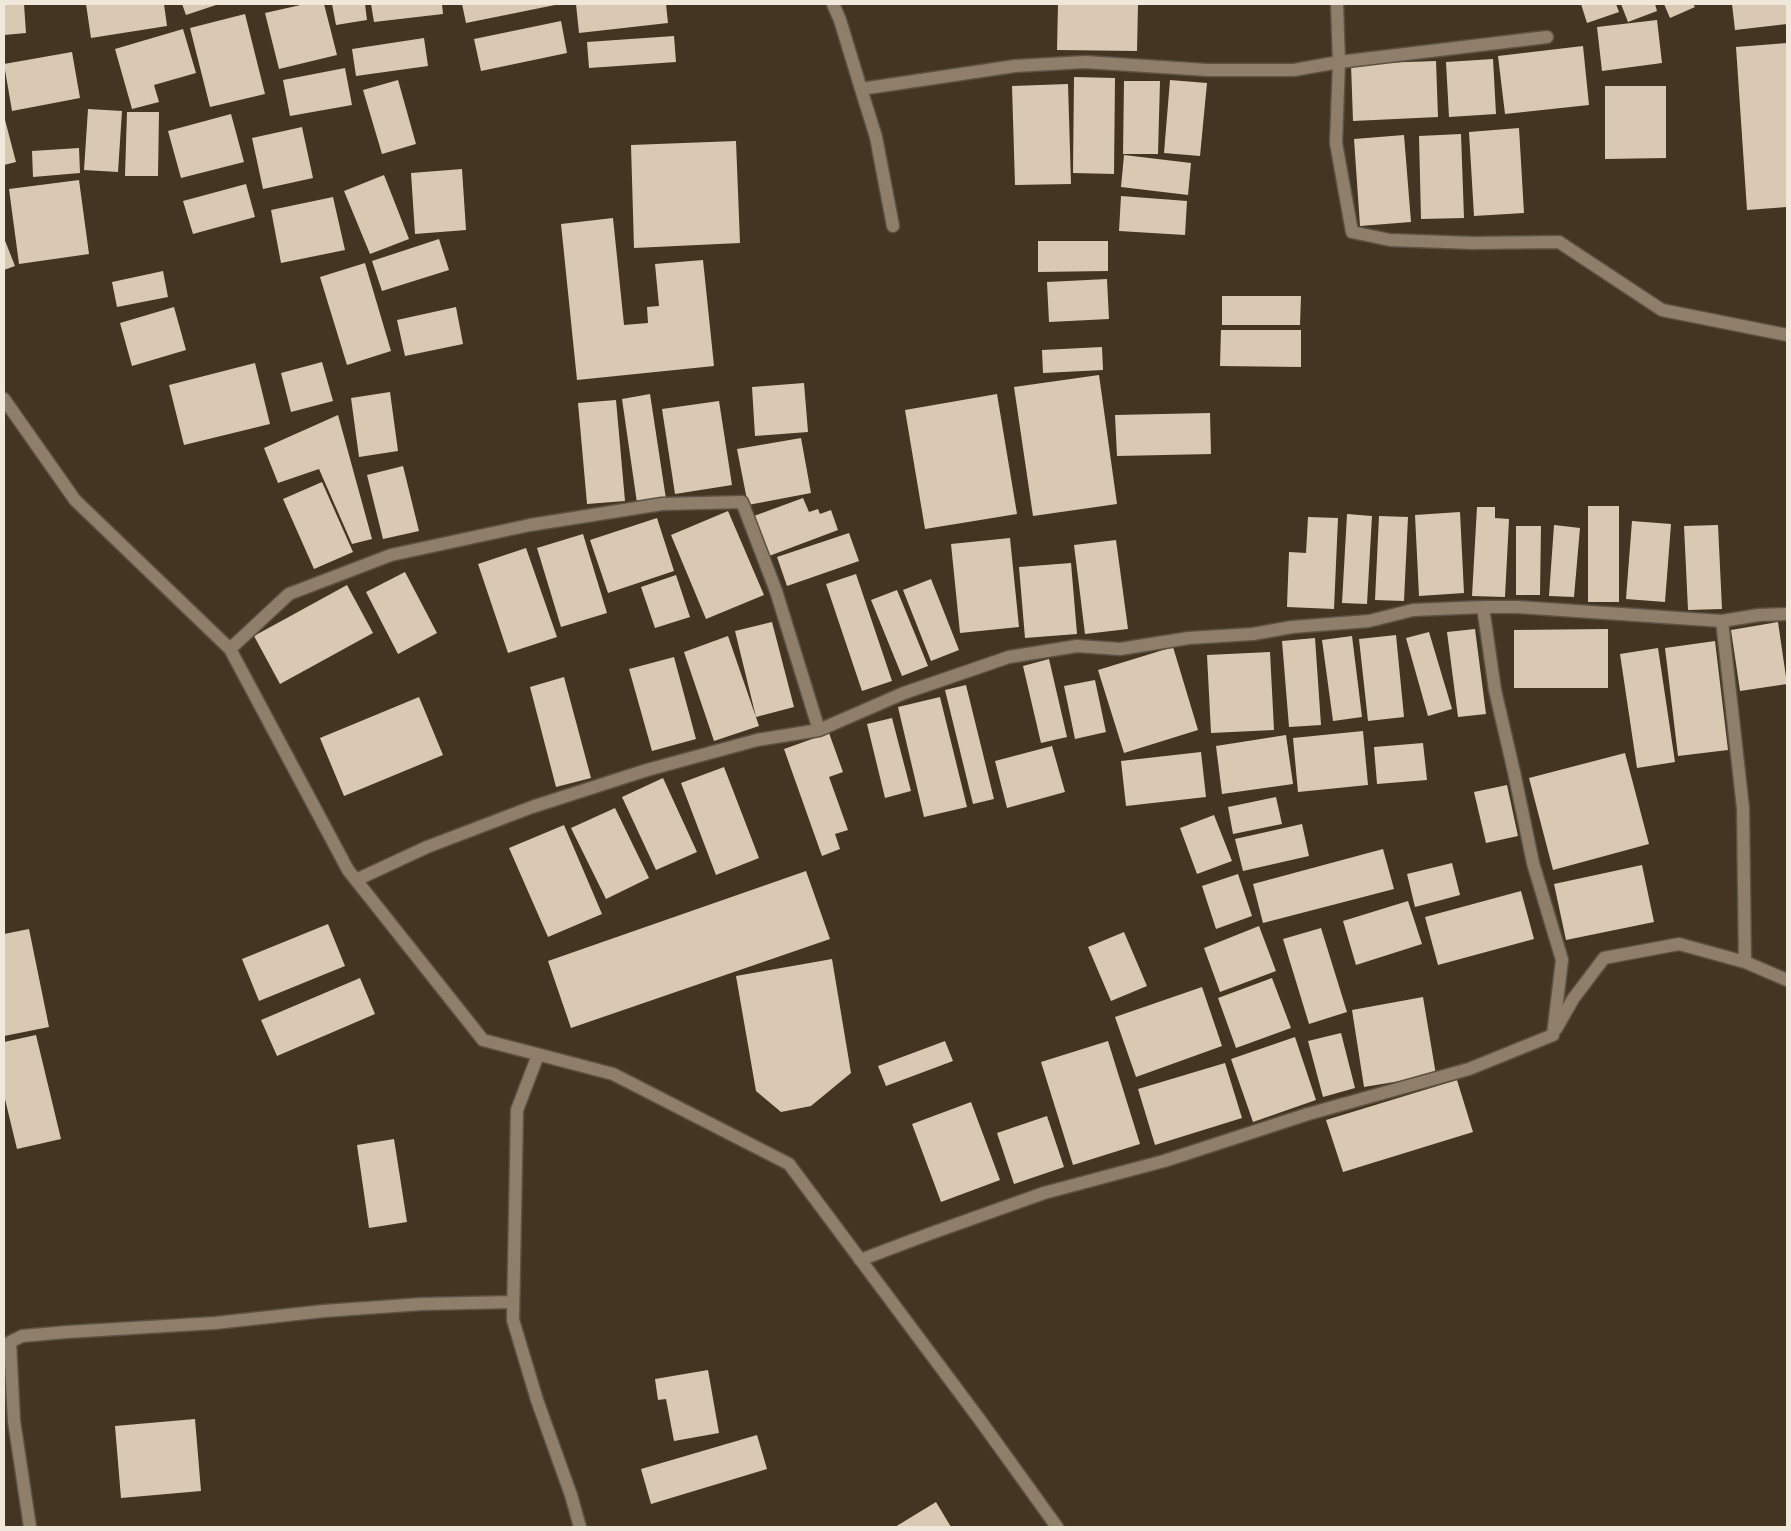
<!DOCTYPE html>
<html>
<head>
<meta charset="utf-8">
<style>
  body { margin:0 }
  #map { position:relative; width:1791px; height:1531px; overflow:hidden; background:#433522; font-family:"Noto Sans",sans-serif }
  canvas { display:block }
  .frame { position:absolute; inset:0; border:5px solid #f1e8dc; pointer-events:none }
</style>
</head>
<body>
<div id="map">
<canvas width="1791" height="1531"></canvas>
<div class="frame"></div>
</div>
<script>
const g = document.querySelector('canvas').getContext('2d');
g.lineJoin = 'round';
function fill(path, color) { g.fillStyle = color; g.fill(path, 'evenodd'); }
const poly = rows => new Path2D(rows.map(r => 'M' + r).join(''));
function stroke(path, color, width, dash) { g.strokeStyle = color; g.lineWidth = width; g.lineCap = dash ? 'butt' : 'round'; g.setLineDash(dash || []); g.stroke(path); }
fill(poly([
  [4,4,24,4,26,33,4,35],
  [86,4,164,4,167,26,91,38],
  [182,4,219,4,186,15],
  [305,4,324,4,337,55,279,69,265,13],
  [332,4,365,4,367,20,336,25],
  [371,4,442,4,443,14,374,22],
  [462,4,555,4,555,5,466,23],
  [576,4,666,4,668,23,579,33],
  [1058,4,1138,4,1137,51,1057,50],
  [1581,4,1616,4,1619,12,1587,23],
  [1621,4,1655,4,1657,11,1628,22],
  [1664,4,1693,4,1695,7,1670,18],
  [1732,4,1787,4,1787,24,1735,30],
  [245,14,265,94,210,107,190,28],
  [1657,20,1662,63,1602,71,1597,27],
  [561,21,567,53,481,71,474,39],
  [183,29,196,73,154,85,159,102,132,109,115,49],
  [674,36,676,62,589,68,587,42],
  [424,38,428,66,356,76,352,49],
  [1787,43,1787,207,1747,210,1736,47],
  [1583,46,1589,105,1505,114,1498,56],
  [72,52,80,98,12,111,4,64],
  [1493,59,1496,114,1449,117,1446,62],
  [1436,61,1438,117,1353,121,1351,64],
  [345,68,352,105,290,116,283,80],
  [1074,77,1115,78,1114,174,1073,173],
  [398,80,416,144,382,154,363,90],
  [1170,80,1207,83,1200,156,1164,153],
  [1124,81,1160,81,1158,154,1123,154],
  [1068,84,1071,184,1015,185,1012,86],
  [1605,86,1666,86,1666,158,1605,159],
  [88,109,122,111,118,172,84,170],
  [127,112,159,112,158,176,125,176],
  [231,114,244,162,181,178,168,131],
  [4,116,16,162,4,165],
  [302,127,313,178,263,189,252,138],
  [1519,128,1524,213,1474,216,1469,132],
  [1461,134,1464,218,1421,219,1419,136],
  [1404,135,1411,222,1360,226,1354,139],
  [736,141,740,243,634,248,631,145],
  [79,148,80,173,33,177,32,151],
  [1124,155,1191,163,1188,195,1121,187],
  [462,169,466,230,415,234,411,173],
  [384,175,409,239,370,254,344,191],
  [79,180,89,254,19,264,9,189],
  [246,184,255,217,193,234,183,201],
  [1121,196,1187,201,1185,235,1119,231],
  [333,197,345,250,281,263,271,210],
  [613,218,624,325,648,323,647,307,659,306,655,264,703,260,714,366,577,380,561,224],
  [4,238,15,266,4,270],
  [439,239,449,270,382,291,372,261],
  [1038,241,1108,241,1108,271,1038,272],
  [365,263,391,351,347,365,320,277],
  [163,271,168,297,117,307,112,282],
  [1107,279,1109,319,1049,322,1047,282],
  [1222,296,1301,296,1300,325,1222,325],
  [174,307,186,350,132,366,120,323],
  [456,307,463,344,405,356,397,320],
  [1221,330,1301,330,1301,367,1220,366],
  [1102,347,1103,370,1043,373,1042,350],
  [322,362,333,401,291,412,281,373],
  [255,363,270,424,184,445,169,385],
  [1099,375,1117,504,1033,516,1014,387],
  [804,383,808,432,755,436,752,387],
  [390,392,398,451,359,457,351,398],
  [650,394,666,499,637,503,622,399],
  [997,394,1017,514,925,529,905,410],
  [616,400,625,501,587,504,578,403],
  [719,401,732,485,675,494,662,409],
  [1210,413,1211,454,1117,456,1115,415],
  [338,415,372,539,352,544,319,469,278,483,264,448],
  [801,438,811,493,748,505,737,449],
  [403,466,419,531,383,539,367,475],
  [322,482,353,552,314,569,283,499],
  [803,498,809,512,818,509,820,514,831,510,838,530,769,556,754,516],
  [1588,506,1619,506,1619,602,1588,602],
  [1477,507,1495,507,1495,518,1509,519,1505,597,1472,596],
  [728,511,764,595,706,619,671,535],
  [1460,512,1464,593,1419,596,1415,515],
  [1347,514,1372,516,1367,604,1342,603],
  [1379,516,1408,517,1404,601,1375,600],
  [1308,517,1338,518,1334,609,1287,607,1289,552,1306,553],
  [657,518,674,571,608,593,590,540],
  [1632,521,1671,524,1665,602,1626,599],
  [1554,525,1580,528,1574,597,1549,596],
  [1718,525,1722,609,1688,610,1684,526],
  [1516,526,1541,526,1540,595,1516,595],
  [849,533,859,561,787,586,777,557],
  [583,534,607,613,561,627,537,548],
  [1010,538,1019,627,960,633,951,544],
  [1116,540,1128,629,1085,634,1074,545],
  [526,548,557,637,508,653,478,564],
  [1071,563,1077,634,1025,638,1019,567],
  [405,572,437,633,398,654,366,592],
  [856,574,892,681,862,691,826,584],
  [676,575,690,617,655,628,641,587],
  [931,579,959,650,931,661,903,590],
  [347,585,373,633,280,684,254,636],
  [897,590,928,666,902,676,871,600],
  [772,622,794,707,756,717,735,631],
  [1778,622,1787,684,1740,691,1731,630],
  [1475,629,1486,714,1458,717,1447,632],
  [1608,629,1608,688,1514,688,1514,630],
  [1429,632,1452,709,1428,716,1406,638],
  [1396,635,1404,717,1368,721,1359,639],
  [728,636,759,726,714,741,684,652],
  [1352,636,1362,717,1333,721,1322,640],
  [1315,638,1321,725,1289,727,1282,641],
  [1715,641,1728,750,1678,756,1665,648],
  [1173,647,1198,730,1124,753,1098,670],
  [1658,648,1675,762,1637,768,1620,654],
  [1270,652,1274,730,1211,733,1207,655],
  [674,657,696,739,652,751,629,669],
  [1049,659,1067,737,1041,743,1023,666],
  [564,677,591,778,556,787,530,687],
  [1095,680,1106,732,1075,739,1064,686],
  [966,685,994,799,973,804,945,690],
  [419,697,443,755,344,796,320,738],
  [940,697,967,807,924,817,898,707],
  [892,718,911,791,885,798,867,724],
  [1363,731,1368,785,1298,792,1293,738],
  [829,733,843,772,829,777,848,830,835,834,840,849,822,856,784,749],
  [1286,735,1293,784,1222,794,1216,746],
  [1423,743,1427,780,1377,784,1374,747],
  [1052,746,1065,792,1007,808,995,761],
  [1201,752,1206,797,1126,806,1121,761],
  [1625,753,1649,844,1553,870,1529,778],
  [724,767,759,858,716,875,681,783],
  [663,778,697,852,656,870,622,797],
  [1507,785,1518,836,1486,843,1474,792],
  [1276,797,1282,824,1233,834,1228,807],
  [615,808,649,878,606,899,571,828],
  [1214,815,1232,861,1197,874,1180,828],
  [1302,824,1309,856,1243,871,1235,839],
  [564,825,602,914,548,937,509,848],
  [1383,849,1394,889,1263,923,1253,884],
  [1452,863,1460,895,1415,907,1407,874],
  [1642,865,1654,922,1566,940,1554,884],
  [806,871,830,939,571,1028,548,961],
  [1238,874,1252,916,1216,929,1202,886],
  [1521,891,1534,939,1438,965,1425,917],
  [1408,901,1422,944,1356,965,1343,921],
  [328,924,345,966,259,1001,242,959],
  [1259,926,1276,971,1220,992,1204,948],
  [1321,928,1347,1012,1309,1024,1283,939],
  [29,929,49,1027,4,1036,4,934],
  [1124,932,1147,986,1111,1001,1088,947],
  [832,959,851,1073,811,1106,781,1112,756,1091,736,976],
  [360,978,375,1014,277,1056,261,1020],
  [1272,978,1291,1028,1236,1048,1218,998],
  [1202,987,1222,1046,1136,1077,1115,1017],
  [1423,997,1436,1075,1364,1087,1352,1010],
  [1341,1033,1355,1088,1323,1097,1308,1041],
  [36,1035,61,1139,17,1149,4,1095,4,1042],
  [1295,1037,1316,1100,1253,1122,1231,1059],
  [945,1041,953,1061,886,1086,878,1066],
  [1108,1041,1140,1144,1073,1165,1041,1062],
  [1225,1063,1242,1118,1155,1145,1138,1089],
  [1457,1080,1473,1132,1343,1172,1326,1120],
  [971,1102,1000,1180,941,1202,912,1124],
  [1047,1116,1064,1167,1014,1184,997,1133],
  [394,1139,407,1222,369,1228,357,1145],
  [708,1370,719,1433,674,1441,666,1399,658,1400,655,1379],
  [195,1419,201,1491,121,1498,115,1426],
  [757,1435,767,1469,651,1504,641,1469],
  [936,1502,951,1527,895,1527]
]), '#dac9b2');
const minor = poly([
  [833,4,840,20,861,89,1015,66,1085,62,1207,70,1294,70,1339,62,1337,4],
  [1547,37,1339,62,1336,143,1352,232,1390,240,1473,243,1559,242,1662,310,1787,335],
  [861,89,876,137,893,226],
  [4,399,75,500,230,649,348,870,483,1040,613,1074,789,1164,980,1420,1057,1527],
  [1722,621,1743,808,1745,962],
  [230,649,289,594,391,555,530,525,662,504,742,502,776,591,819,730],
  [356,880,427,847,532,807,647,770,757,740,819,730,904,693,1009,657,1077,646,1120,649,1189,638,1253,634,1292,627,1369,621,1413,610,1483,607,1518,607,1722,621,1759,615,1787,614],
  [1556,1029,1573,999,1604,958,1679,944,1745,962,1787,980],
  [538,1055,517,1110,513,1320,537,1400,571,1495,580,1527],
  [860,1260,929,1234,1044,1193,1164,1161,1308,1114,1469,1069,1553,1035,1562,960,1533,863,1514,772,1495,690,1483,607],
  [30,1527,14,1421,10,1342,22,1336,67,1332,215,1323,324,1311,422,1304,513,1302]
]);
stroke(minor, '#5d5141', 15);
stroke(minor, '#8f7e6a', 12);
</script>
</body>
</html>
